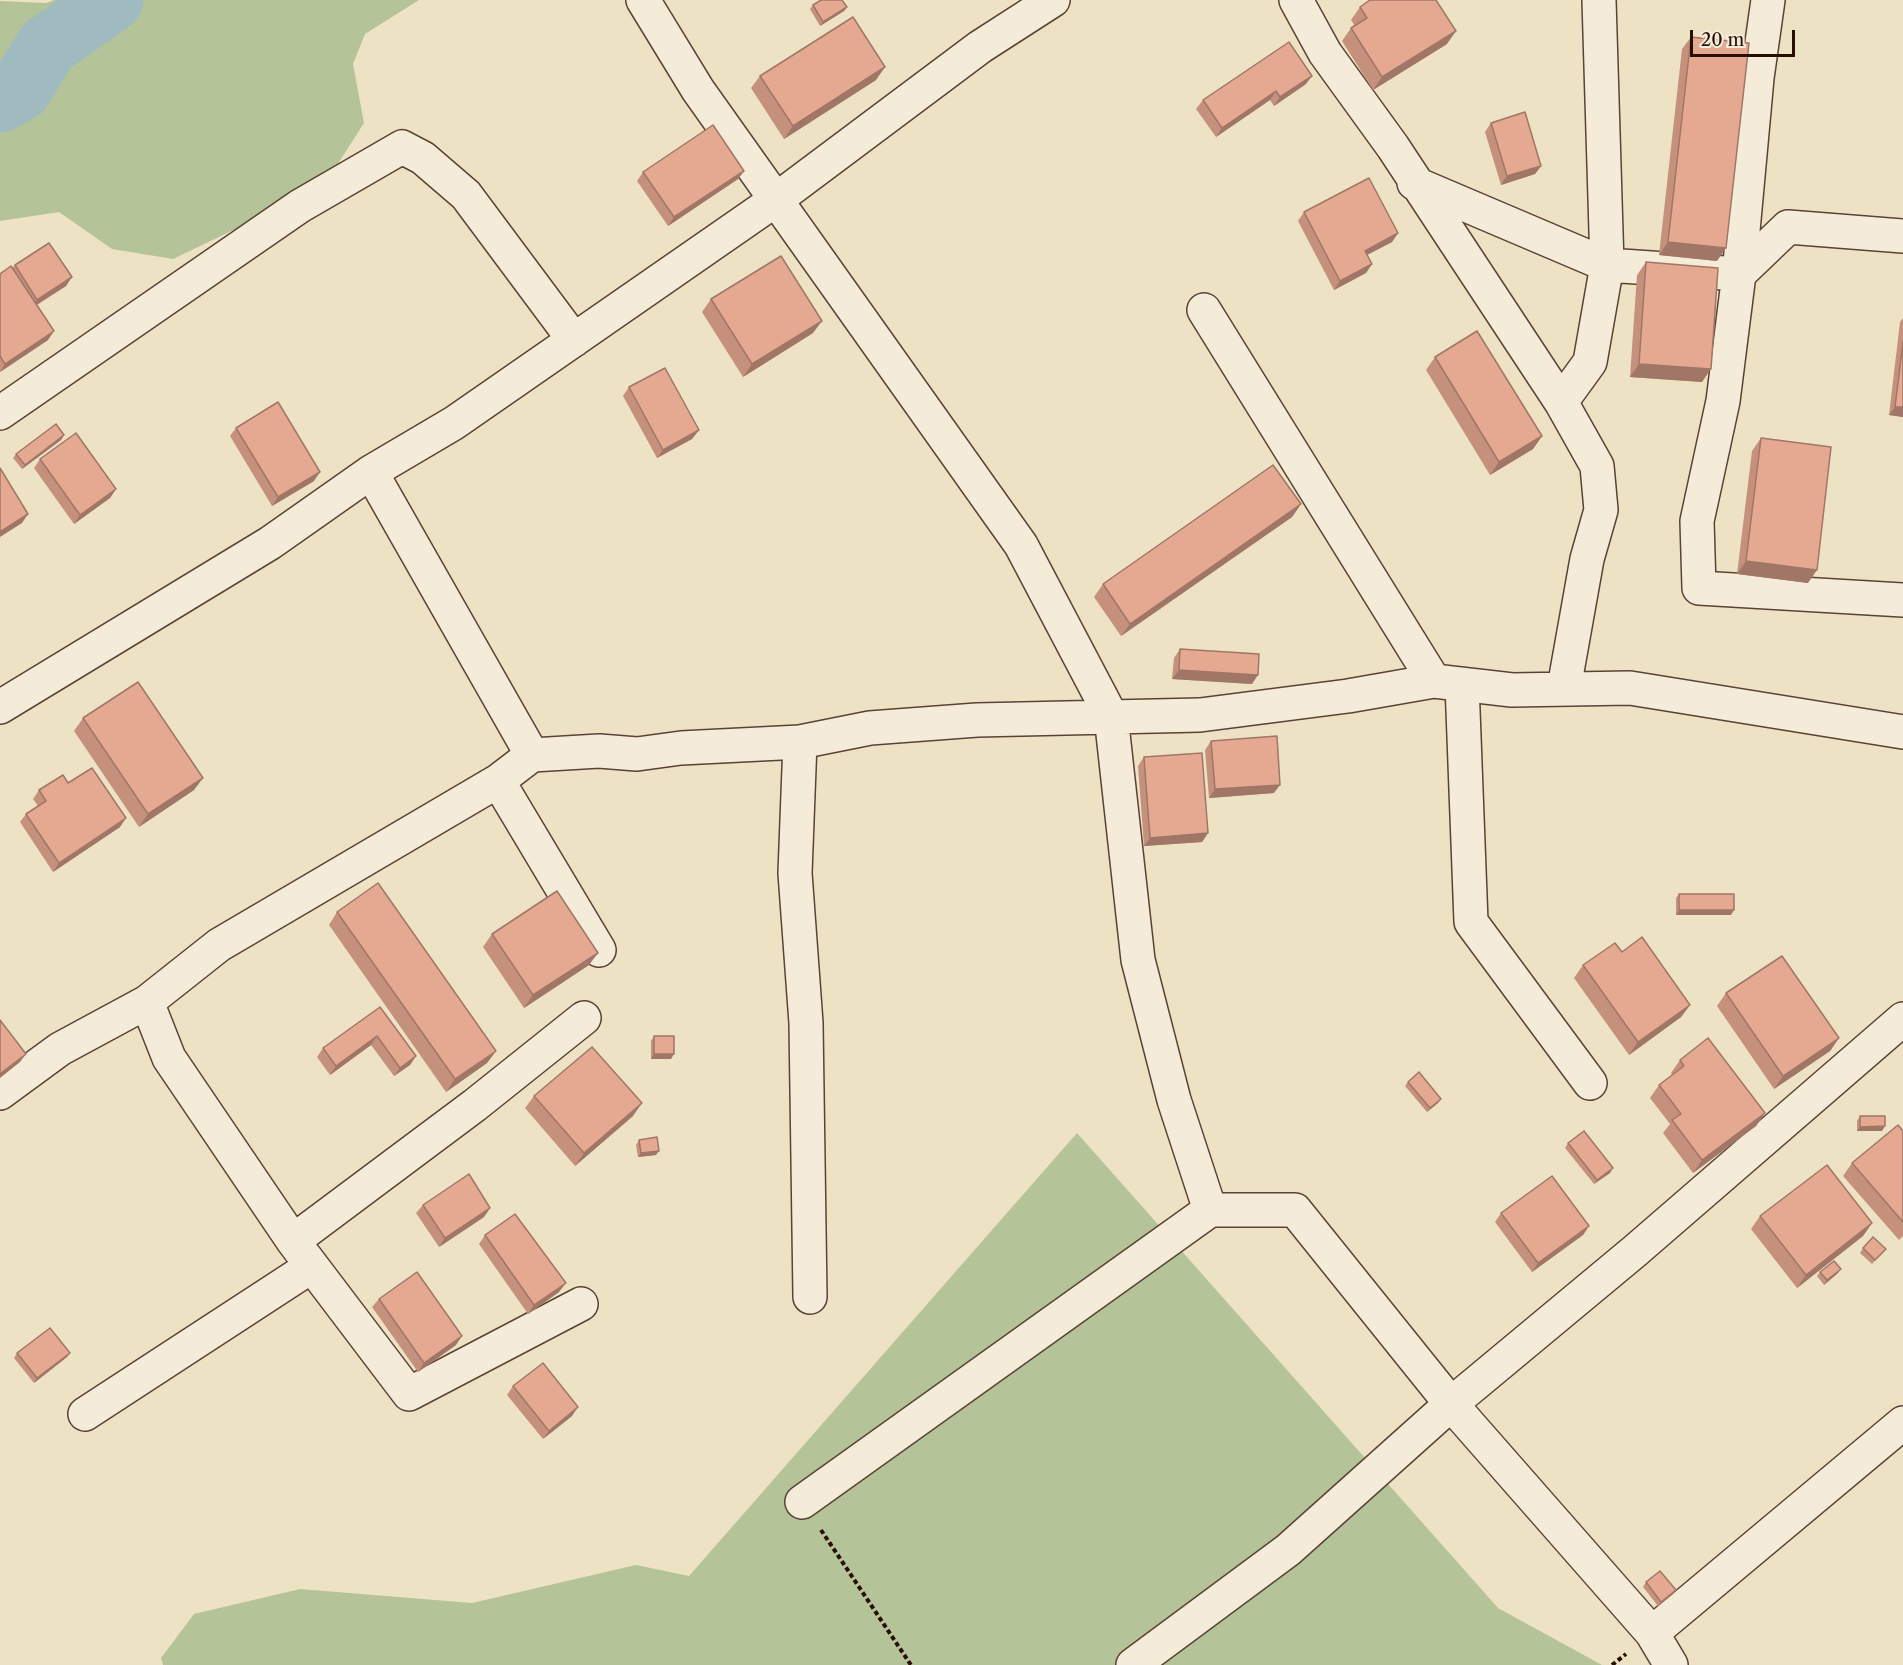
<!DOCTYPE html>
<html>
<head>
<meta charset="utf-8">
<style>
  body { margin:0 }
  #map { position:relative; width:1903px; height:1665px; overflow:hidden; background:#eee2c5; font-family:"Libre Caslon Text",serif }
  canvas { display:block }
  .scale { position:absolute; left:1690px; top:30px; width:105px; height:27px; box-sizing:border-box; border:3px solid #290e03; border-top:0; padding-left:8px; font-size:18px; line-height:21px; white-space:nowrap; color:#290e03; -webkit-text-stroke:4px #f4ecd9; paint-order:stroke }
</style>
</head>
<body>
<div id="map">
<canvas width="1903" height="1665"></canvas>
<div class="scale">20 m</div>
</div>
<script>
const g = document.querySelector('canvas').getContext('2d');
g.lineJoin = 'round';
function fill(path, color) { g.fillStyle = color; g.fill(path, 'evenodd'); }
const poly = rows => new Path2D(rows.map(r => 'M' + r).join(''));
function stroke(path, color, width, dash) { g.strokeStyle = color; g.lineWidth = width; g.lineCap = dash ? 'butt' : 'round'; g.setLineDash(dash || []); g.stroke(path); }
fill(poly([
  [54,0,419,0,365,34,353,64,364,123,323,187,173,259,112,249,59,212,0,221,0,1,46,3],
  [1077,1133,1498,1608,1602,1665,163,1665,161,1658,194,1614,300,1589,472,1603,636,1565,689,1576]
]), '#b4c498');
stroke(poly([
  [0,101,20,90,47,46,112,0]
]), '#9fbbc0', 63);
const minor = poly([
  [643,0,698,90,1021,545,1111,716,1138,960,1174,1100,1210,1210,802,1502],
  [1296,0,1325,53,1393,147,1561,402,1597,466,1601,510,1587,559,1564,688],
  [1768,0,1757,78,1739,274,1723,401,1697,521,1699,588,1903,600],
  [1414,183,1607,265,1739,274,1788,227,1903,236],
  [1204,310,1434,681],
  [1561,402,1590,362,1607,265,1599,0],
  [0,413,300,206,402,147,423,158,466,195,574,340],
  [371,472,532,755],
  [1462,684,1471,922,1590,1083],
  [0,707,270,543,371,472,454,423,777,199,980,47,1053,0],
  [800,742,795,873,806,1023,810,1297],
  [498,781,599,950],
  [147,1002,169,1058,293,1241,409,1394,581,1304],
  [0,1093,60,1049,147,1002,219,945,498,781,532,755,599,751,637,754,681,748,800,742,870,728,977,720,1200,715,1348,696,1434,681,1512,690,1630,688,1903,732],
  [1210,1210,1295,1210,1451,1404,1652,1633,1671,1665],
  [293,1241,475,1105,584,1018],
  [85,1414,312,1266],
  [1652,1633,1903,1423],
  [1133,1665,1288,1550,1451,1404,1635,1251,1903,1019]
]);
stroke(minor, '#5a4334', 36);
stroke(poly([
  [821,1530,911,1665],
  [1612,1665,1626,1654]
]), '#290e03', 4, [4.5, 3]);
stroke(minor, '#f4ecd9', 33);
fill(poly([
  [813,5,847,7,844,11,820,26,810,9],
  [1360,7,1447,44,1373,90,1342,41,1351,28,1355,26,1351,20],
  [1691,37,1717,261,1659,255,1682,49],
  [760,76,876,80,784,139,751,88],
  [1306,84,1274,106,1270,100,1216,137,1196,109,1203,100],
  [1491,123,1541,166,1535,174,1501,185,1485,132],
  [744,171,738,179,668,226,637,181,643,172],
  [1304,212,1398,233,1392,242,1367,255,1372,264,1366,273,1334,290,1298,221],
  [1646,262,1702,382,1630,377,1637,275],
  [15,265,66,286,37,305,48,340,0,372,0,274,12,268],
  [711,299,813,333,743,377,702,312],
  [1903,318,1903,417,1889,415,1900,322],
  [1435,357,1542,436,1533,449,1490,475,1426,370],
  [629,387,699,430,692,439,657,458,623,396],
  [236,428,314,481,272,506,230,436],
  [64,435,61,440,22,469,13,458,16,454],
  [1761,438,1808,583,1737,574,1752,451],
  [40,459,116,489,110,498,74,524,34,468],
  [1301,504,1292,517,1121,636,1094,597,1103,584],
  [1180,649,1252,684,1172,679,1174,658],
  [83,718,194,790,139,827,74,731],
  [1211,741,1274,793,1209,798,1205,750],
  [1144,757,1208,833,1202,842,1144,846,1138,766],
  [68,783,120,827,53,872,20,822,26,814,38,806,33,799,39,790],
  [1679,894,1731,915,1676,915,1676,898],
  [337,912,496,1051,487,1063,446,1092,329,925],
  [492,934,589,965,524,1008,483,947],
  [1583,965,1690,1005,1681,1017,1629,1055,1574,978],
  [1726,993,1839,1038,1830,1051,1774,1089,1717,1006],
  [380,1007,416,1056,410,1065,394,1076,371,1045,330,1075,317,1057,323,1048],
  [654,1036,671,1059,651,1059,651,1041],
  [1680,1060,1765,1113,1756,1126,1693,1173,1663,1133,1670,1124,1650,1098,1659,1085,1672,1075,1671,1073],
  [1408,1082,1438,1103,1427,1112,1405,1086],
  [534,1096,633,1116,575,1166,525,1108],
  [1860,1116,1882,1131,1857,1131,1857,1121],
  [1903,1131,1903,1236,1899,1240,1843,1176,1852,1163],
  [639,1140,656,1155,638,1157,636,1145],
  [1568,1143,1610,1173,1594,1184,1565,1148],
  [423,1205,490,1208,484,1217,439,1247,416,1213],
  [1501,1213,1589,1226,1583,1235,1532,1272,1495,1222],
  [1760,1216,1872,1223,1863,1236,1797,1288,1751,1229],
  [485,1235,559,1292,528,1314,479,1244],
  [1863,1248,1886,1249,1872,1264,1860,1253],
  [1820,1272,1838,1273,1824,1285,1817,1276],
  [379,1299,456,1345,418,1372,372,1307],
  [17,1353,70,1353,67,1357,34,1383,14,1358],
  [513,1386,572,1416,543,1439,507,1395],
  [1646,1582,1676,1590,1673,1594,1658,1606,1643,1587]
]), '#c5917d');
fill(poly([
  [847,7,844,11,820,26,823,22],
  [1456,31,1447,44,1373,90,1382,77],
  [885,67,876,80,784,139,793,126],
  [1312,76,1306,84,1274,106,1280,97],
  [1276,91,1270,100,1216,137,1222,128],
  [1541,166,1535,174,1501,185,1507,176],
  [744,171,738,179,668,226,674,217],
  [1398,233,1392,242,1359,259,1365,251],
  [1668,242,1726,248,1717,261,1659,255],
  [1372,264,1366,273,1334,290,1340,281],
  [72,277,66,286,31,308,37,300],
  [822,321,813,333,743,377,752,364],
  [54,331,48,340,0,372,5,364],
  [1639,364,1711,369,1702,382,1630,377],
  [1895,407,1903,407,1903,417,1889,415],
  [699,430,692,439,657,458,663,450],
  [64,435,61,440,22,469,25,465],
  [1542,436,1533,449,1490,475,1499,462],
  [320,472,314,481,272,506,278,497],
  [116,489,110,498,74,524,80,515],
  [1301,504,1292,517,1121,636,1130,624],
  [28,514,22,523,0,537,0,532],
  [1746,561,1817,570,1808,583,1737,574],
  [1179,670,1258,675,1252,684,1172,679],
  [203,778,194,790,139,827,148,814],
  [1280,785,1274,793,1209,798,1215,789],
  [126,818,120,827,53,872,59,863],
  [1208,833,1202,842,1144,846,1150,838],
  [1679,910,1734,910,1731,915,1676,915],
  [598,953,589,965,524,1008,533,995],
  [1690,1005,1681,1017,1629,1055,1638,1042],
  [377,1036,371,1045,330,1075,336,1066],
  [1839,1038,1830,1051,1774,1089,1783,1076],
  [496,1051,487,1063,446,1092,455,1079],
  [26,1054,20,1062,0,1078,0,1074],
  [654,1054,674,1054,671,1059,651,1059],
  [416,1056,410,1065,394,1076,400,1068],
  [1441,1099,1438,1103,1427,1112,1430,1108],
  [642,1103,633,1116,575,1166,584,1153],
  [1765,1113,1756,1126,1693,1173,1702,1160],
  [1885,1126,1882,1131,1857,1131,1860,1127],
  [659,1151,656,1155,638,1157,641,1153],
  [1613,1168,1610,1173,1594,1184,1597,1180],
  [490,1208,484,1217,439,1247,445,1238],
  [1872,1223,1863,1236,1797,1288,1806,1275],
  [1589,1226,1583,1235,1532,1272,1538,1263],
  [1841,1269,1838,1273,1824,1285,1827,1280],
  [566,1283,559,1292,528,1314,534,1305],
  [462,1336,456,1345,418,1372,424,1363],
  [70,1353,67,1357,34,1383,37,1378],
  [578,1407,572,1416,543,1439,549,1431],
  [1676,1590,1673,1594,1658,1606,1661,1602]
]), '#a07666');
const building = poly([
  [821,0,842,0,847,7,823,22,813,5,821,0],
  [1370,0,1436,0,1456,31,1382,77,1351,28,1367,18,1360,7,1370,0],
  [853,17,885,67,793,126,760,76,853,17],
  [1691,37,1749,43,1726,248,1668,242,1691,37],
  [1289,42,1312,76,1280,97,1276,91,1222,128,1203,100,1289,42],
  [1525,112,1541,166,1507,176,1491,123,1525,112],
  [713,125,744,171,674,217,643,172,713,125],
  [1369,178,1398,233,1365,251,1372,264,1340,281,1304,212,1369,178],
  [49,243,72,277,37,300,15,265,49,243],
  [781,256,822,321,752,364,711,299,781,256],
  [1646,262,1718,268,1711,369,1639,364,1646,262],
  [11,266,54,331,5,364,0,356,0,274,11,266],
  [1477,331,1542,436,1499,462,1435,357,1477,331],
  [1903,342,1903,407,1895,407,1903,342],
  [665,368,699,430,663,450,629,387,665,368],
  [278,402,320,472,278,497,236,428,278,402],
  [56,424,64,435,25,465,16,454,56,424],
  [76,433,116,489,80,515,40,459,76,433],
  [1761,438,1831,447,1817,570,1746,561,1761,438],
  [1273,465,1301,504,1130,624,1103,584,1273,465],
  [0,468,28,514,0,532,0,468],
  [1180,649,1259,654,1258,675,1179,670,1180,649],
  [138,682,203,778,148,814,83,718,138,682],
  [1277,736,1280,785,1215,789,1211,741,1277,736],
  [1202,753,1208,833,1150,838,1144,757,1202,753],
  [92,768,126,818,59,863,26,814,46,801,39,790,63,775,68,783,92,768],
  [378,883,496,1051,455,1079,337,912,378,883],
  [557,891,598,953,533,995,492,934,557,891],
  [1679,894,1734,894,1734,910,1679,910,1679,894],
  [1642,937,1690,1005,1638,1042,1583,965,1615,943,1622,952,1642,937],
  [1782,956,1839,1038,1783,1076,1726,993,1782,956],
  [380,1007,416,1056,400,1068,377,1036,336,1066,323,1048,380,1007],
  [0,1020,26,1054,0,1074,0,1020],
  [654,1036,674,1036,674,1054,654,1054,654,1036],
  [1708,1038,1765,1113,1702,1160,1672,1120,1681,1114,1659,1085,1684,1066,1680,1060,1708,1038],
  [592,1047,642,1103,584,1153,534,1096,592,1047],
  [1419,1072,1441,1099,1430,1108,1408,1082,1419,1072],
  [1860,1116,1885,1116,1885,1126,1860,1127,1860,1116],
  [1898,1125,1903,1131,1903,1222,1852,1163,1898,1125],
  [1584,1131,1613,1168,1597,1180,1568,1143,1584,1131],
  [657,1137,659,1151,641,1153,639,1140,657,1137],
  [1827,1165,1872,1223,1806,1275,1760,1216,1827,1165],
  [469,1174,490,1208,445,1238,423,1205,469,1174],
  [1552,1176,1589,1226,1538,1263,1501,1213,1552,1176],
  [515,1214,566,1283,534,1305,485,1235,515,1214],
  [1873,1237,1886,1249,1875,1260,1863,1248,1873,1237],
  [1834,1261,1841,1269,1827,1280,1820,1272,1834,1261],
  [417,1272,462,1336,424,1363,379,1299,417,1272],
  [50,1328,70,1353,37,1378,17,1353,50,1328],
  [543,1363,578,1407,549,1431,513,1386,543,1363],
  [1660,1571,1676,1590,1661,1602,1646,1582,1660,1571]
]);
fill(building, '#e5a991');
stroke(building, '#a07666', 1.5);
</script>
</body>
</html>
